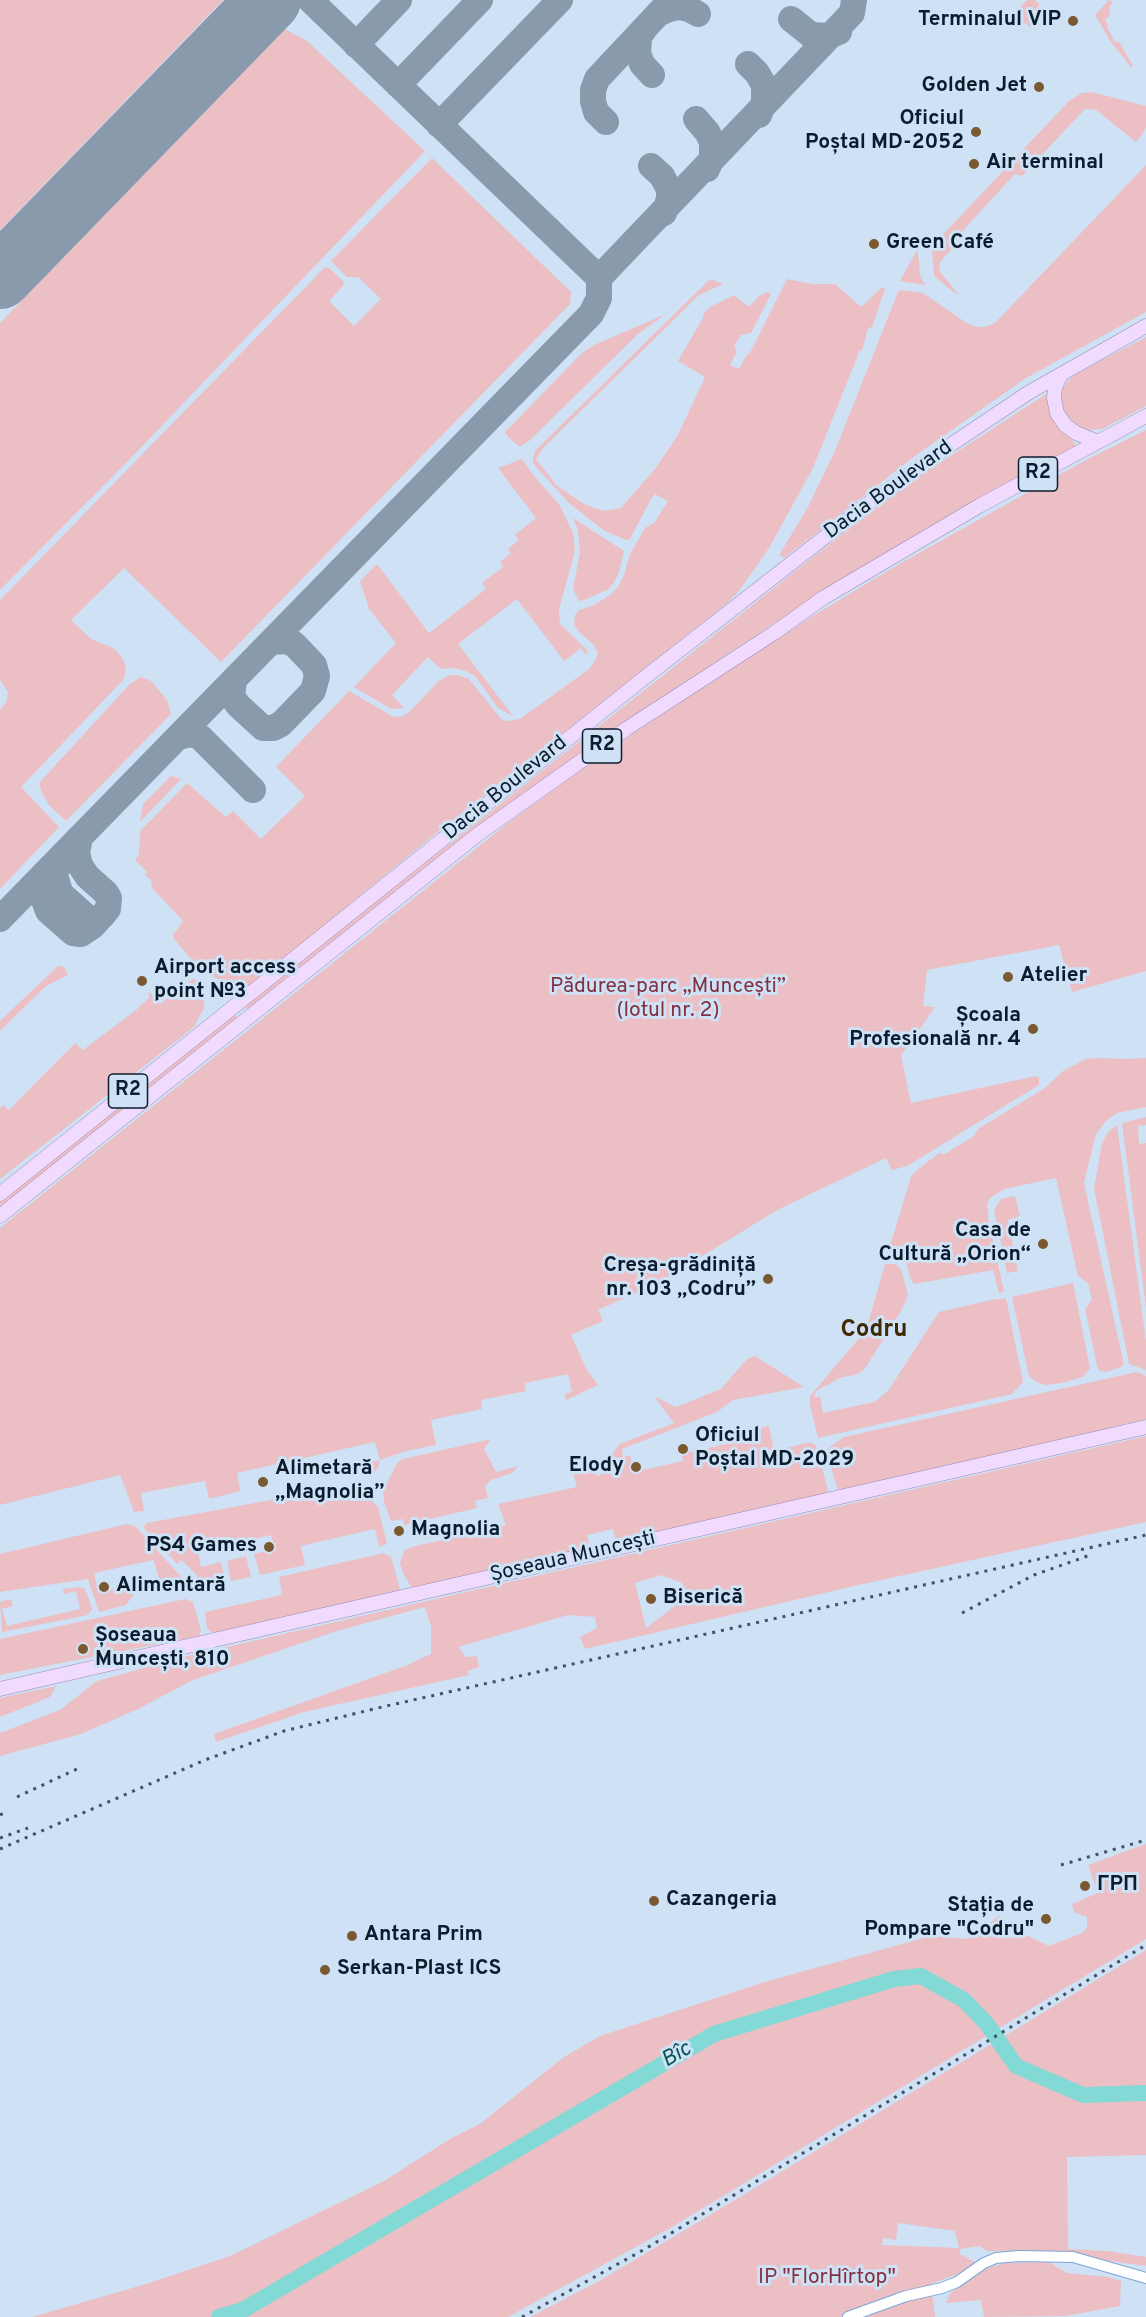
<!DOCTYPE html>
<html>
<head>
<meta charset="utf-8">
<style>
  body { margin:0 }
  canvas { display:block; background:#cfe1f5 }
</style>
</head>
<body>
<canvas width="1146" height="2317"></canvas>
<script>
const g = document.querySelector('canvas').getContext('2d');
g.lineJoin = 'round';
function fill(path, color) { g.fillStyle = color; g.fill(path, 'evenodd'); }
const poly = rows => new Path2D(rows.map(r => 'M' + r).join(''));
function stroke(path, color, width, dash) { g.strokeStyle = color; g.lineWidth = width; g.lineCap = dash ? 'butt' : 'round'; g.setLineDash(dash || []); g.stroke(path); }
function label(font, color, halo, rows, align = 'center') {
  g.font = font + ' Overpass,sans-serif'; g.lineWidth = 6; g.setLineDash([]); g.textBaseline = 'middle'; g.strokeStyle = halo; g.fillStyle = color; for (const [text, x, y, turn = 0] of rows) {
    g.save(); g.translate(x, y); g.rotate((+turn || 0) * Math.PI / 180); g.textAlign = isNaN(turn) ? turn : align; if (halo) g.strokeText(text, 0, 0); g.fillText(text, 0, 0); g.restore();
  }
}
fill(poly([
  [0,0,223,0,0,230],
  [1027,0,1035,0,1039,4,1039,8,1033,15,1043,26,1041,27,1035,22,1030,27,1019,18,1018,9],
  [1109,0,1113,2,1109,7,1110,15,1105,20,1108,25,1107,27,1116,43,1118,41,1121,45,1133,66,1131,67,1111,42,1095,15],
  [285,29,307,41,425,151,129,460,0,590,0,323],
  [1092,92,1146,106,1146,127,1143,133,1136,142,1096,110,1085,109,1022,176,1015,174,955,239,958,242,940,262,939,268,941,273,959,295,952,291,934,276,932,251,936,242,1069,101,1082,93],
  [432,158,571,292,570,304,221,662,124,568,71,620,91,639,115,649,123,659,126,668,124,679,21,787,59,827,0,889,0,710,7,700,8,692,0,680,0,600,325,267,329,268,344,282,342,287,329,301,354,326,381,299,358,277,347,277,331,261],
  [1146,165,1146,312,1026,378,915,456,784,558,779,555,808,507,835,451,898,292,901,290,923,293,968,324,978,327,985,327,995,323],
  [916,252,918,252,920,275,925,285,900,281],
  [710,279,723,284,699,295,543,448,536,459,557,486,584,504,603,511,621,508,655,469,678,435,705,377,678,361,704,316,703,314,710,307,734,295,749,307,759,296,767,292,771,294,751,333,741,335,734,346,737,351,730,365,739,369,746,356,750,353,787,279,813,284,835,284,861,307,882,287,885,289,872,327,868,328,862,351,860,350,813,468,769,548,739,591,726,604,434,835,251,985,241,988,227,985,197,966,174,939,173,935,183,921,152,888,151,880,145,875,147,872,135,860,139,854,140,831,187,783,226,817,233,811,261,839,305,796,276,767,349,691,392,716,401,717,408,713,439,681,450,675,458,675,469,679,502,720,508,721,520,719,589,669,595,661,598,653,593,644,579,632,574,624,575,615,579,610,592,606,610,595,618,587,624,575,630,554,645,528,654,523,668,501,655,494,651,499,630,539,626,540,603,530,569,503,537,468,533,462,533,458,536,450],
  [666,314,639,333,529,441,520,447,508,437,505,432,582,353,594,345],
  [1146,337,1146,406,1102,429,1085,430,1067,420,1061,401,1061,391,1068,381,1076,374],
  [1046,394,1065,432,1078,447,878,559,767,628,650,705,248,1010,246,1008,248,1003,855,524,918,477],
  [1146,430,1146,971,1072,992,1059,945,927,970,923,1006,935,1007,901,1055,911,1103,1036,1076,1039,1078,1039,1085,907,1166,892,1170,886,1158,779,1209,681,1269,645,1289,598,1310,603,1321,571,1335,587,1370,598,1385,566,1400,565,1394,572,1392,568,1374,525,1383,526,1391,481,1400,482,1409,431,1420,436,1445,406,1451,380,1460,378,1468,373,1473,371,1462,380,1460,375,1442,237,1473,240,1491,209,1499,205,1481,141,1493,144,1511,134,1512,120,1475,0,1505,0,1228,508,823,607,751,811,617,901,563,1084,461],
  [522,459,533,475,559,504,573,533,575,551,559,609,560,624,588,651,586,655,581,648,564,661,517,599,458,644,513,716,498,708,475,676,466,671,453,668,441,669,428,657,392,695,404,708,391,709,354,687,396,643,369,609,360,581,377,564,429,633,486,589,482,583,503,567,500,562,511,553,508,549,519,540,515,535,536,518,498,468],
  [573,518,624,551,619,572,613,584,607,590,584,600,579,601,573,589,580,552,578,530],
  [141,677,151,681,167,700,171,714,66,821,49,805,42,793,39,783,129,685],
  [171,776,181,779,140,822,143,804],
  [58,966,64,967,68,975,46,986,0,1031,0,1021],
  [194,978,204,996,204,1008,194,1027,0,1179,0,1108,3,1105,9,1110,75,1043,83,1050,136,1010,150,997,148,995,150,992,160,1004],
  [234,1014,237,1017,238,1021,0,1208,0,1200],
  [1098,1058,1128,1059,1146,1058,1146,1107,1117,1113,1107,1120,1096,1134,1084,1183,1123,1360,1123,1366,1107,1372,1098,1370,1085,1309,1092,1300,1088,1283,1078,1276,1056,1178,1004,1189,989,1199,987,1204,989,1223,1004,1291,999,1293,993,1270,914,1284,910,1277,906,1262,888,1252,911,1177,916,1171,939,1153,945,1154,974,1136,978,1129,1045,1088,1063,1071,1086,1059],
  [1146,1117,1146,1125,1138,1126,1139,1144,1146,1143,1146,1308,1122,1123],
  [1117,1125,1146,1341,1146,1370,1129,1364,1094,1188,1102,1143,1108,1132],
  [1015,1196,1020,1216,1008,1220,1018,1271,1007,1273,994,1210,1001,1199],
  [885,1264,895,1264,901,1269,908,1295,901,1311,864,1370,858,1374,840,1378,816,1391,814,1398,820,1396,823,1413,874,1402,888,1391,939,1312,991,1300,1006,1298,1023,1382,1012,1394,818,1438,810,1405,810,1396,861,1336,869,1320],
  [1073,1283,1090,1368,1083,1377,1062,1383,1045,1385,1038,1383,1029,1376,1012,1297],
  [755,1356,804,1387,733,1400,717,1412,622,1449,623,1457,630,1455,634,1472,683,1461,682,1454,739,1441,738,1433,769,1426,774,1451,811,1442,816,1446,828,1490,824,1495,632,1537,615,1538,613,1529,587,1535,589,1544,584,1549,412,1588,404,1575,400,1563,404,1551,412,1547,506,1525,498,1504,577,1487,571,1466,600,1476,610,1456,620,1444,674,1423,654,1396,675,1407,681,1405,721,1389,747,1359],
  [1137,1372,1146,1376,1146,1419,842,1492,837,1488,826,1450,844,1437],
  [1146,1436,1146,1522,863,1584,585,1649,580,1637,597,1628,595,1617,568,1615,458,1647,466,1657,477,1656,479,1667,468,1671,469,1675,304,1712,216,1742,214,1734,405,1666,431,1654,431,1627,425,1607,337,1631,193,1680,138,1709,81,1734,0,1756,0,1733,60,1710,97,1681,183,1657],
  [661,1575,682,1583,688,1596,646,1628,635,1583],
  [491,1439,484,1449,496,1472,518,1466,512,1473,491,1480,485,1486,488,1498,475,1501,477,1508,404,1525,403,1519,391,1521,384,1502,383,1491,397,1463,403,1459],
  [319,1491,370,1499,378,1507,387,1544,379,1547,375,1529,301,1546,305,1565,260,1575,254,1554,275,1549,271,1535,198,1552,201,1567,221,1562,226,1583,201,1587,197,1575,181,1560,177,1564,143,1527,147,1523],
  [127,1524,135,1526,185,1581,187,1589,184,1592,181,1593,148,1581,159,1579,154,1560,94,1573,98,1593,142,1583,126,1605,99,1612,88,1579,0,1592,0,1554],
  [384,1553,391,1557,400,1589,397,1592,217,1632,211,1632,207,1628,205,1612,282,1595,279,1577],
  [246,1556,251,1577,231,1581,227,1561],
  [78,1587,84,1588,89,1599,92,1609,88,1615,2,1632,0,1602,11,1599,13,1606,2,1609,7,1626,80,1609,76,1591,64,1594,63,1589],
  [185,1599,193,1602,201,1630,199,1636,0,1675,0,1639],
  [56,1686,50,1697,0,1717,0,1698],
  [1146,1844,1146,1939,672,2227,508,2317,32,2317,146,2284,230,2256,384,2181,450,2139,480,2124,564,2057,600,2036,768,1981,931,1936,968,1939,999,1916,1011,1939,1020,1932,1049,1946,1082,1933,1087,1927,1087,1917,1074,1912,1072,1904,1098,1893,1088,1865],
  [1146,1950,1146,2155,1067,2157,1068,2249,1108,2251,1146,2257,1146,2266,1043,2252,987,2251,980,2246,960,2249,960,2254,977,2263,960,2273,931,2284,935,2317,530,2317,601,2280,730,2203],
  [898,2223,955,2231,959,2248,882,2245,883,2238,896,2240],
  [1049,2262,1067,2273,1108,2277,1121,2281,1120,2306,1066,2316,984,2317,981,2300,946,2303,950,2293,987,2268,1005,2263]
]), '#ecbfc4');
stroke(poly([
  [219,2317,243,2310,714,2034,894,1979,921,1976,964,2000,987,2024,1016,2066,1083,2095,1146,2093]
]), '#83d9d5', 16);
stroke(poly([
  [310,0,599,278,852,13,854,0],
  [658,14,669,9,678,7,689,9,698,14],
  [791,19,811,35,829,36,839,32],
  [645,28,639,37,638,53,642,64,652,75],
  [356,45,399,0],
  [748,64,757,73,764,85,764,103,759,115],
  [398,85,480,0],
  [696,119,708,133,712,143,712,158,707,169],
  [606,122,596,112,593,101,593,90,597,79,671,0],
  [439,125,560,0],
  [651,166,662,176,669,189,669,199,664,213],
  [234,680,232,697,239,706,263,728,273,728,281,724,313,691,317,676,314,665,294,644,286,641,271,642],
  [178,737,191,734,200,737,253,790],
  [60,858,55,876,61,894,89,919,100,918,104,914],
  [45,873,41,892,48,911,73,933,81,934,93,926,108,909,109,898,106,893,87,876,80,865,77,853,80,837],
  [0,919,591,314,599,298,599,278]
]), '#889aac', 26);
stroke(poly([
  [0,277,269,0]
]), '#889aac', 64);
const minor = poly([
  [848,2317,906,2296,942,2288,957,2282,984,2263,996,2258,1019,2256,1073,2257,1146,2278]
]);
const major = poly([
  [1061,374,1055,388,1054,398,1057,413,1065,425,1076,433,1098,442],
  [0,1194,639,682,862,508,949,446,1028,393,1146,326],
  [0,1216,477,835,626,729,774,633,823,598,979,506,1146,416],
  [0,1689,1146,1427]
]);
stroke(minor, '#7aa6d6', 12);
stroke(major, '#9988b5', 15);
stroke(minor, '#fff', 10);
stroke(major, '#f0dafe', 14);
stroke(poly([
  [962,1613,1034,1575,1093,1554],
  [17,1797,79,1768],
  [0,1815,4,1813],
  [0,1838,28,1828],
  [0,1849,205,1760,284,1731,382,1707,1146,1535],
  [1061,1865,1146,1840],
  [522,2317,645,2249,1146,1945]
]), '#415264', 3, [3, 6]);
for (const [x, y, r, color] of [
  [1073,21,6,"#7a5930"],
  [1039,87,6,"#7a5930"],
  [976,132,6,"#7a5930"],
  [974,164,6,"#7a5930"],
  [874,244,6,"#7a5930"],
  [1008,977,6,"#7a5930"],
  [142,981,6,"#7a5930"],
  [1033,1029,6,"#7a5930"],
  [1043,1244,6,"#7a5930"],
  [768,1279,6,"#7a5930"],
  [683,1449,6,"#7a5930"],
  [636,1467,6,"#7a5930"],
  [263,1482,6,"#7a5930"],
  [399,1531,6,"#7a5930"],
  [269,1547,6,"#7a5930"],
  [104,1587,6,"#7a5930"],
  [651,1599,6,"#7a5930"],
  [83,1649,6,"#7a5930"],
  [1085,1886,6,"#7a5930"],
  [654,1901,6,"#7a5930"],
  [1046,1919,6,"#7a5930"],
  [352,1936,6,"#7a5930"],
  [325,1970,6,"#7a5930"]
]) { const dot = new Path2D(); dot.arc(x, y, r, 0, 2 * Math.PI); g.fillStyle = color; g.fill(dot); stroke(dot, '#cfe1f5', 2); }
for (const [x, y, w] of [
  [1038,474,39],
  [602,746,39],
  [128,1091,39]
]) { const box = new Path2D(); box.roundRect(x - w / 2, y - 17, w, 34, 4.5); g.fillStyle = '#cfe1f5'; g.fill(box); stroke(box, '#0b1c2e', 1.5); }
label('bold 20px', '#0b1c2e', null, [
  ["R2",1038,474],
  ["R2",602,746],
  ["R2",128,1091]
]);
label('bold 21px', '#0b1c2e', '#cfe1f5', [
  ["Terminalul VIP",1061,21,"right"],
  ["Golden Jet",1027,87,"right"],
  ["Oficiul",964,120,"right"],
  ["Poștal MD-2052",964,144,"right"],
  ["Air terminal",986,164],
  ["Green Café",886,244],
  ["Airport access",154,969],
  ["point №3",154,993],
  ["Atelier",1020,977],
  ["Școala",1021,1017,"right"],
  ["Profesională nr. 4",1021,1041,"right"],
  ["Casa de",1031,1232,"right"],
  ["Cultură „Orion“",1031,1256,"right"],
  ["Creșa-grădiniță",756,1267,"right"],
  ["nr. 103 „Codru”",756,1291,"right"],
  ["Oficiul",695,1437],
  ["Poștal MD-2029",695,1461],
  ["Elody",624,1467,"right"],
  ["Alimetară",275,1470],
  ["„Magnolia”",275,1494],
  ["Magnolia",411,1531],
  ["PS4 Games",257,1547,"right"],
  ["Alimentară",116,1587],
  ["Biserică",663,1599],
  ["Șoseaua",95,1637],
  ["Muncești, 810",95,1661],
  ["ГРП",1097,1886],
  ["Cazangeria",666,1901],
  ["Stația de",1034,1907,"right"],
  ["Pompare \"Codru\"",1034,1931,"right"],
  ["Antara Prim",364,1936],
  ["Serkan-Plast ICS",337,1970]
], 'left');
label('21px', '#0b1c2e', '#cfe1f5', [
  ["Dacia Boulevard",889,491,-36],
  ["Dacia Boulevard",506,789,-39],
  ["Șoseaua Muncești",573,1558,-13]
]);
label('21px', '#833040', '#cfe1f5', [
  ["Pădurea-parc „Muncești”",668,988],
  ["(lotul nr. 2)",668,1012],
  ["IP \"FlorHîrtop\"",827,2279]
]);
label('italic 22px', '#055553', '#cfe1f5', [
  ["Bîc",677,2056,-30]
]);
label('bold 24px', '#412905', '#cfe1f5', [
  ["Codru",874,1331]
]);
</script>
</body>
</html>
